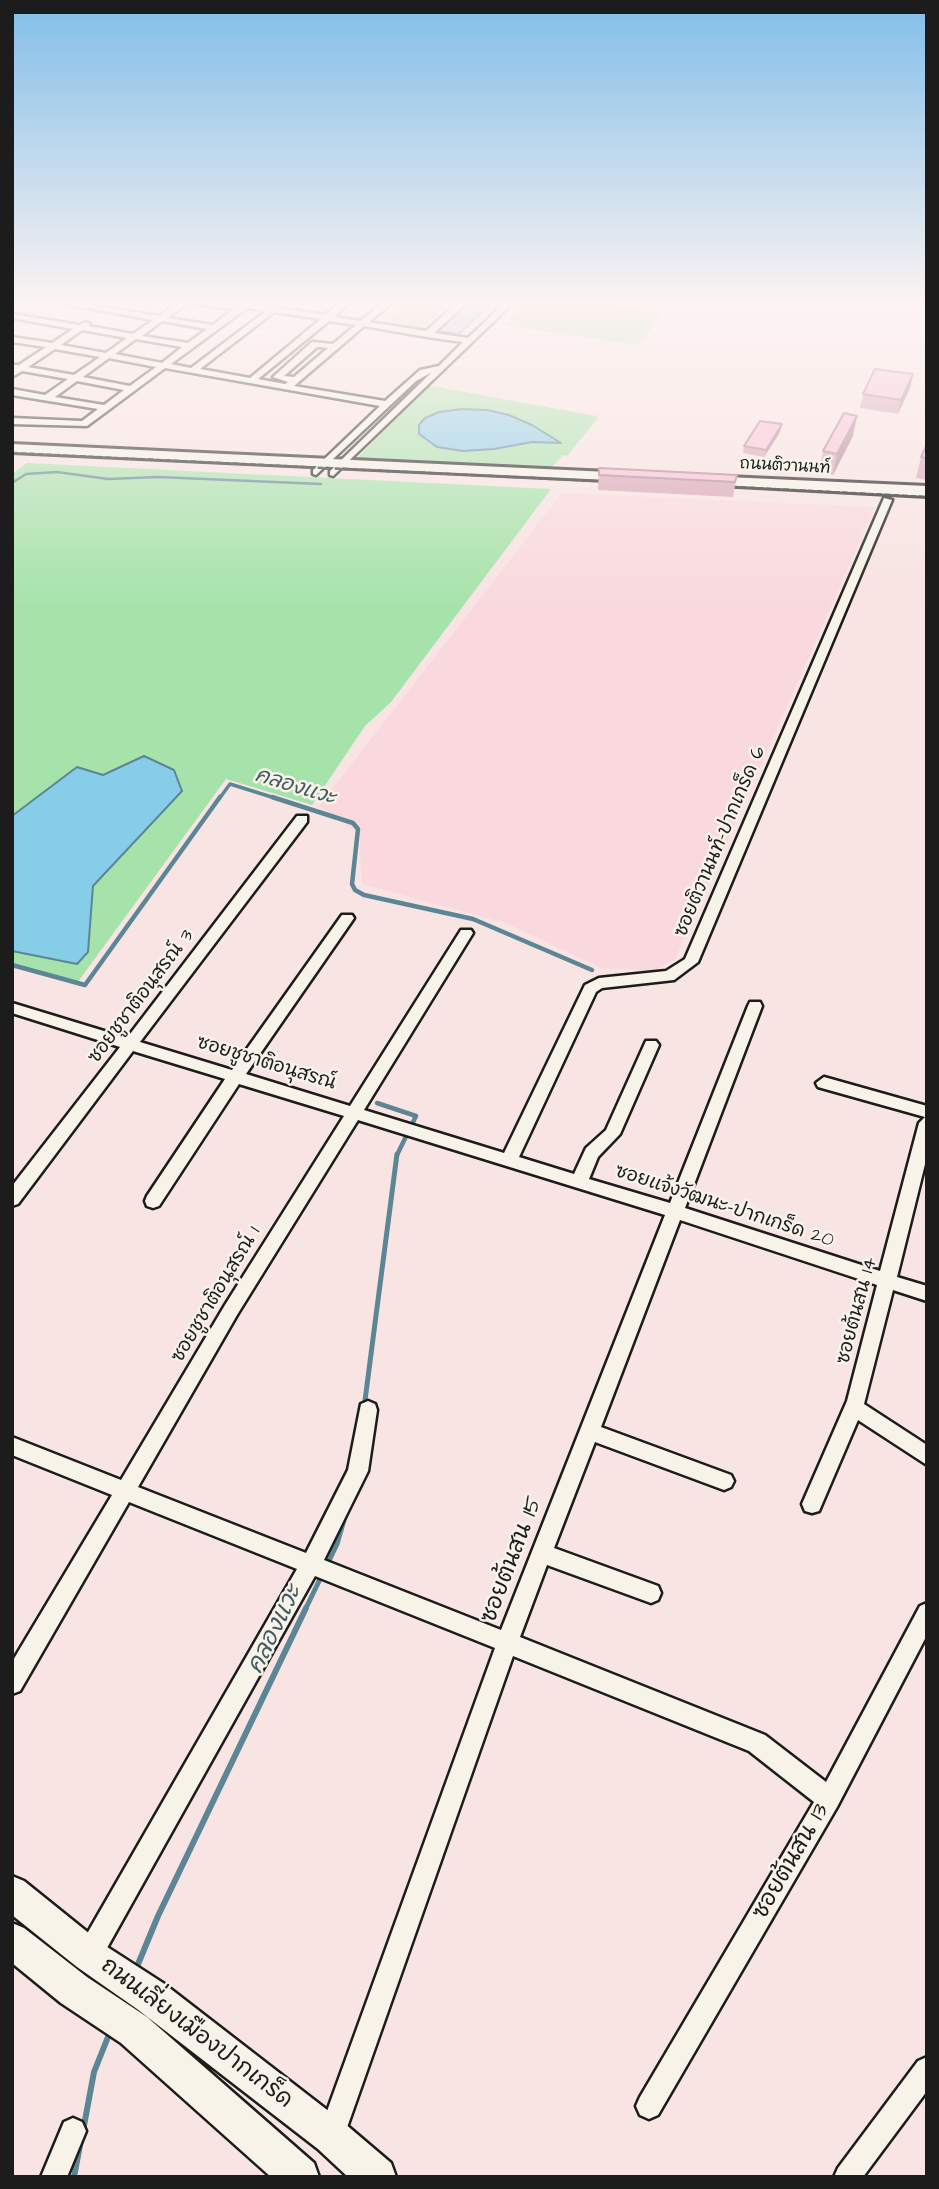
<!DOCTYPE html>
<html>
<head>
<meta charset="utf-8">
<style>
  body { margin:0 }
  #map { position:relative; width:939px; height:2189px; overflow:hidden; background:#f8e4e2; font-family:"Architects Daughter",sans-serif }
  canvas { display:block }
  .frame { position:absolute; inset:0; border:14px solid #1c1c1c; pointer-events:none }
</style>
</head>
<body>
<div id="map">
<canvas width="939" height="2189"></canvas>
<div class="frame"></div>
</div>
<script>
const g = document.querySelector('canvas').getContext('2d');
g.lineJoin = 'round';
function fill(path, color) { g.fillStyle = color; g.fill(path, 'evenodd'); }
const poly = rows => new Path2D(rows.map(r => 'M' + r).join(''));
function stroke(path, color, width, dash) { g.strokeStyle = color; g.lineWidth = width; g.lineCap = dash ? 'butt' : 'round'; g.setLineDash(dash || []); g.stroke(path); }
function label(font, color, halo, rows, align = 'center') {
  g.font = font + ' "Architects Daughter","Playpen Sans Thai",sans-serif'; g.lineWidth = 5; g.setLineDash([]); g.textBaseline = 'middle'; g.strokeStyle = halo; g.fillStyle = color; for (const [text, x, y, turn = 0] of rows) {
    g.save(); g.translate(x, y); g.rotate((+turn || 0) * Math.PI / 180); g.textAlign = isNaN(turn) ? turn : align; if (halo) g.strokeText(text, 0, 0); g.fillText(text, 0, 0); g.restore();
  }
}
fill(poly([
  [562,493,875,507,675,959,655,971,601,968,506,923,362,884,359,833,319,806]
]), '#f9d9de');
fill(poly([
  [411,300,453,300,423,328,386,321],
  [528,300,571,300,663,313,639,345,505,325],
  [432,386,596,416,598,418,567,456,563,455,551,468,356,459,427,387],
  [27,463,551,489,391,702,365,726,312,805,226,779,77,983,12,967,12,474]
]), '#a6e3aa');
const water = poly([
  [472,300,495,300,459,334,438,331,472,300],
  [462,409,487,410,509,415,532,425,561,443,532,442,494,449,463,451,437,447,419,434,419,425,425,418,439,412,462,409],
  [144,756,174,770,182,791,93,886,88,952,77,964,12,951,12,816,77,767,103,775,144,756]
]);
fill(water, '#86cde7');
stroke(water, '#5c8696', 2);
stroke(poly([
  [12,483,26,474,57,472,108,479,158,477,321,484]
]), '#5c8696', 2.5);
stroke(poly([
  [219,799,230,784,278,799]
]), '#5c8696', 3.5);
stroke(poly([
  [272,797,353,823,358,829,352,884,355,890,364,895,473,919,592,970],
  [12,965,85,985,220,797],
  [377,1103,416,1116,397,1155]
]), '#5c8696', 4.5);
stroke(poly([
  [364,1408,397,1154],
  [326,1567,337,1544,346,1513],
  [305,1610,322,1575]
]), '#5c8696', 5);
stroke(poly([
  [136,1969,158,1916,306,1608],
  [83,2131,94,2072,110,2032],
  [74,2177,81,2140]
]), '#5c8696', 6);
const street = poly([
  [44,300,61,300,159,316,182,300,239,306,247,300,256,300,252,304,271,307,276,305,279,308,325,315,344,300,353,300,334,317,361,321,386,300,395,300,369,322,426,331,461,300,470,300,434,333,468,338,508,300,516,300,333,476,330,475,330,471,432,372,416,381,316,475,313,474,313,470,380,406,165,368,87,426,12,424,12,418,82,421,98,409,12,395,12,389,45,395,68,379,22,371,12,377,12,365,19,365,46,347,12,342,12,337,52,343,73,329,12,318,12,314,79,325,86,322,90,324,88,326,133,334,153,320,44,300],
  [188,303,234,309,213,325,167,318,188,303],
  [247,308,266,311,191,368,171,364,247,308],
  [274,312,321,319,250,378,200,369,274,312],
  [162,321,207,329,188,343,142,336,162,321],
  [329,321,356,325,333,344,312,342,273,377,288,382,285,384,258,379,329,321],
  [364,326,427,337,463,342,439,366,420,370,385,401,294,386,364,326],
  [82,330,127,338,106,353,61,345,82,330],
  [136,339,182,347,162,363,115,354,136,339],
  [317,347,328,348,294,377,284,376,317,347],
  [55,349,100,357,74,375,28,367,55,349],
  [109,358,156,367,130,386,83,377,109,358],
  [77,381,124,390,104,405,55,397,77,381],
  [884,498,892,500,698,962,674,980,602,988,596,992,519,1157,574,1174,586,1148,606,1130,646,1041,656,1041,659,1045,620,1134,598,1157,589,1179,670,1203,748,1006,750,1002,760,1002,762,1006,685,1208,880,1271,919,1123,925,1117,818,1087,816,1083,824,1077,927,1106,927,1156,897,1277,927,1286,927,1301,893,1290,864,1404,927,1445,927,1465,858,1420,819,1511,812,1513,805,1511,802,1504,847,1401,877,1285,680,1220,601,1427,731,1475,734,1481,731,1487,724,1490,595,1442,554,1548,658,1586,661,1593,658,1600,651,1603,547,1565,520,1637,765,1735,826,1782,920,1606,927,1603,927,1635,837,1807,658,2115,649,2119,640,2115,636,2106,640,2097,814,1802,749,1751,513,1656,344,2136,340,2145,331,2149,322,2145,318,2136,495,1648,315,1576,98,1964,89,1967,80,1964,77,1955,80,1946,297,1569,129,1502,20,1691,12,1694,12,1662,112,1495,12,1455,12,1437,121,1480,225,1305,344,1116,239,1084,159,1206,153,1208,147,1206,145,1201,147,1196,225,1079,133,1051,18,1204,12,1206,12,1186,120,1047,12,1013,12,1003,127,1038,297,816,307,816,307,822,140,1042,232,1070,342,915,352,915,354,918,352,921,246,1074,350,1106,461,930,471,930,473,933,364,1110,504,1153,585,985,599,978,666,971,685,959,884,498],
  [358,1120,665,1215,501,1630,324,1560,368,1471,377,1410,375,1404,368,1401,361,1404,348,1470,306,1553,138,1487,237,1315,358,1120],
  [927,2057,927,2091,863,2177,834,2177,838,2168,918,2061,927,2057],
  [73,2118,82,2122,86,2131,67,2177,41,2177,64,2122,73,2118]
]);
const secondary = poly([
  [12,1876,24,1881,101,1943,163,1983,344,2123,391,2163,396,2177,348,2177,318,2149,137,2009,77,1967,12,1915,12,1876],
  [12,1923,24,1928,87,1977,147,2017,314,2163,319,2177,271,2177,121,2043,61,2003,12,1963,12,1923]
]);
const primary = poly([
  [12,444,630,473,637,477,630,481,12,452,12,444],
  [705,476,927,486,927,496,700,484,697,481,700,478,705,476]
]);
stroke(street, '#1c1c1c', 5);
stroke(secondary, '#1c1c1c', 5);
stroke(primary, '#1c1c1c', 6);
fill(street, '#f7f3e8');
fill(secondary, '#f7f3e8');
fill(primary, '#f7f3e8');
stroke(poly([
  [12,453,617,482],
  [715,486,927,497]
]), '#1c1c1c', 2.5, [6, 2.5]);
fill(poly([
  [913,374,910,388,898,414,860,408,863,394],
  [780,432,764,457,743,453,744,446],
  [853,436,833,475,819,472,823,451],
  [927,444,927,480,916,478,921,457],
  [599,468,737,475,733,497,598,490]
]), '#d7a5b6');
fill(poly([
  [913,374,910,388,898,414,901,400],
  [857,416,853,436,833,475,837,454],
  [782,424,780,432,764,457,766,450]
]), '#af8694');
const building = poly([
  [875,369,913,374,901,400,863,394,875,369],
  [844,413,857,416,837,454,823,451,844,413],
  [760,421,782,424,766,450,744,446,760,421],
  [927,444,927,458,921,457,927,444],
  [599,468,737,475,735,482,599,475,599,468]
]);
fill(building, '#fac0d4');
stroke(building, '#af8694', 2);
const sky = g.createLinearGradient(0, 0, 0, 606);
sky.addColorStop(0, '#81bee8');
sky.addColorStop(0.5, '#fcf3f2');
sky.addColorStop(1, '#fcf3f200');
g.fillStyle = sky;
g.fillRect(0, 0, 939, 606);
label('16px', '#1c1c1c', '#f7f3e8', [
  ["ถนนติวานนท์",785,467,3]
]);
label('19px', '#1c1c1c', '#f7f3e8', [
  ["ซอยติวานนท์-ปากเกร็ด 6",721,842,-67],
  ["ซอยชูชาติอนุสรณ์ 3",142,997,-53],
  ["ซอยชูชาติอนุสรณ์",266,1064,17],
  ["ซอยแจ้งวัฒนะ-ปากเกร็ด 20",724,1207,18],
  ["ซอยชูชาติอนุสรณ์ 1",217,1295,-59],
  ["ซอยต้นสน 14",858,1311,-75]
]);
label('italic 21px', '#415a63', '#f7f3e8', [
  ["คลองแวะ",295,788,17]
]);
label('23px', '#1c1c1c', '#f7f3e8', [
  ["ซอยต้นสน 15",513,1560,-69],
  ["ซอยต้นสน 13",792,1862,-60],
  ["ถนนเลี่ยงเมืองปากเกร็ด",196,2034,37]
]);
label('italic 24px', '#415a63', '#f7f3e8', [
  ["คลองแวะ",276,1630,-64]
]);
</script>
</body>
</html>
